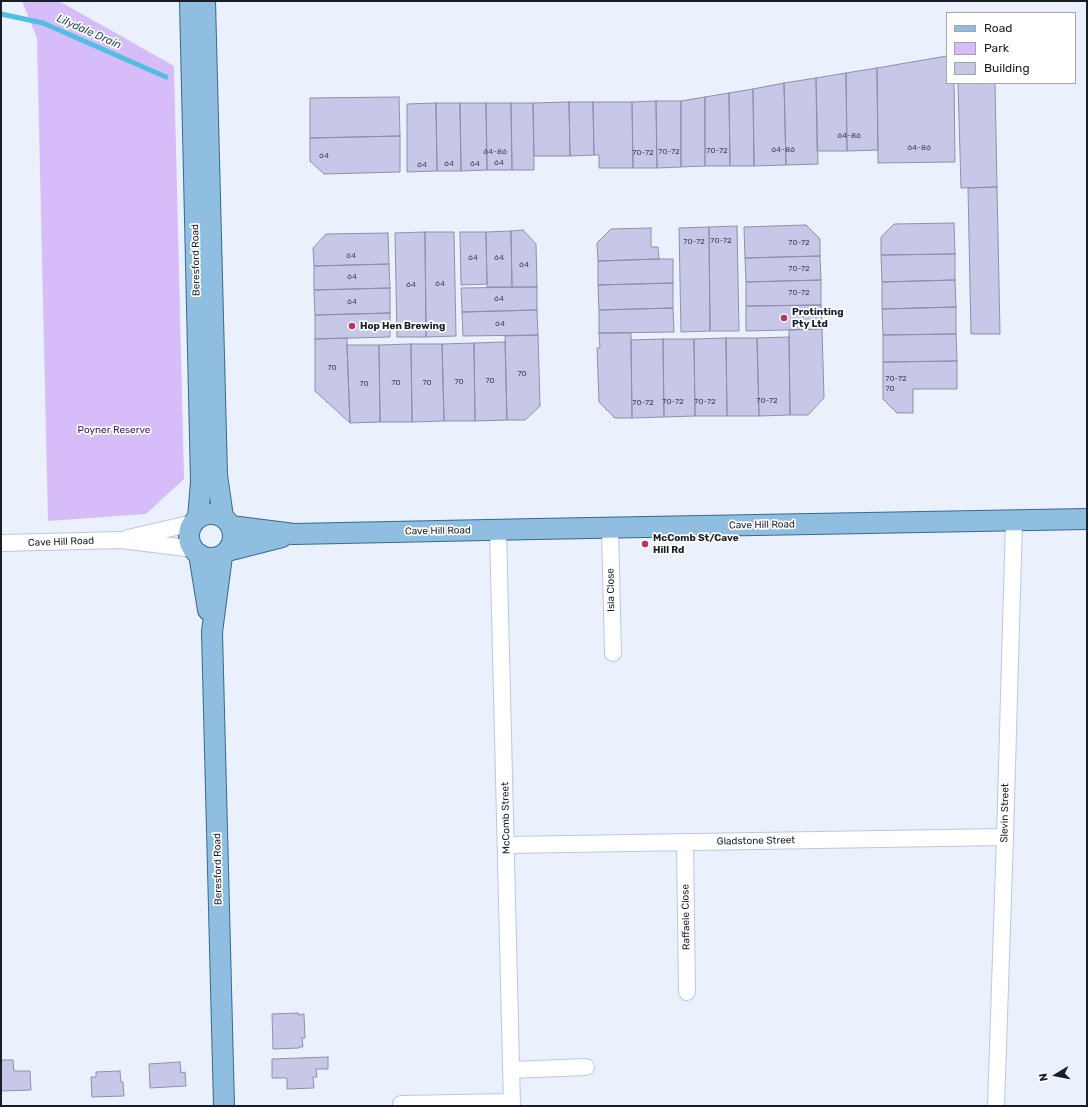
<!DOCTYPE html>
<html>
<head>
<meta charset="utf-8">
<style>
  body { margin:0 }
  #map { position:relative; width:1088px; height:1107px; overflow:hidden; background:#eaf1fd; font-family:Rubik,sans-serif }
  canvas { display:block }
  .frame { position:absolute; inset:0; border:2px solid #181e28; pointer-events:none }
  .legend { position:absolute; left:946px; top:12px; width:130px; height:72px; box-sizing:border-box; background:#fff; border:1px solid #a3a5a9; margin:0; padding:5px 7px; list-style:none; font-size:12px; color:#181e28 }
  .legend li { display:flex; align-items:center; gap:8px; height:20px }
  .legend b { width:20px; border:1px solid #a3a5a9 }
  .north { position:absolute; left:1036px; top:1055px; width:40px; height:40px; -webkit-text-stroke:3px #fff; paint-order:stroke; rotate:260deg; font-size:11px; font-weight:700; line-height:16px; text-align:center; color:#181e28 }
  .north::after { content:''; display:block; margin:auto; width:14px; height:18px; background:#181e28; clip-path:polygon(50% 0,100% 100%,50% 72%,0 100%) }
</style>
</head>
<body>
<div id="map">
<canvas width="1088" height="1107"></canvas>
<div class="frame"></div>
<ul class="legend">
<li><b style="height:5px;background:#8fbee0"></b>Road</li>
<li><b style="height:11px;background:#d6bcf8"></b>Park</li>
<li><b style="height:11px;background:#c7c8e8"></b>Building</li>
</ul>
<div class="north">N</div>
</div>
<script>
const g = document.querySelector('canvas').getContext('2d');
g.lineJoin = 'round';
function fill(path, color) { g.fillStyle = color; g.fill(path, 'evenodd'); }
const poly = rows => new Path2D(rows.map(r => 'M' + r).join(''));
function stroke(path, color, width, dash) { g.strokeStyle = color; g.lineWidth = width; g.lineCap = dash ? 'butt' : 'round'; g.setLineDash(dash || []); g.stroke(path); }
function label(font, color, halo, rows, align = 'center') {
  g.font = font + ' Rubik,sans-serif'; g.lineWidth = 3.5; g.setLineDash([]); g.textBaseline = 'middle'; g.strokeStyle = halo; g.fillStyle = color; for (const [text, x, y, turn = 0] of rows) {
    g.save(); g.translate(x, y); g.rotate((+turn || 0) * Math.PI / 180); g.textAlign = isNaN(turn) ? turn : align; if (halo) g.strokeText(text, 0, 0); g.fillText(text, 0, 0); g.restore();
  }
}
fill(poly([
  [22,1,59,1,174,66,184,479,146,514,48,521,37,38]
]), '#d6bcf8');
stroke(poly([
  [1,14,43,23,166,77]
]), '#51bfe1', 5);
const building = poly([
  [947,56,947,83,954,83,955,162,878,163,877,68,947,56],
  [877,68,878,150,847,151,846,73,877,68],
  [846,73,847,151,817,151,816,78,846,73],
  [816,78,818,164,786,165,784,83,816,78],
  [784,83,786,165,754,166,753,89,784,83],
  [958,83,995,83,997,187,961,188,958,83],
  [753,89,754,166,730,166,729,93,753,89],
  [729,93,730,166,705,166,705,97,729,93],
  [399,97,400,136,310,138,310,98,399,97],
  [705,97,705,166,681,167,681,101,705,97],
  [656,101,657,168,633,168,632,102,656,101],
  [656,101,681,101,681,167,657,168,656,101],
  [569,102,570,156,534,156,533,103,569,102],
  [569,102,593,102,594,155,570,156,569,102],
  [593,102,632,102,633,168,599,168,599,155,594,155,593,102],
  [436,103,437,171,407,172,407,104,436,103],
  [436,103,460,103,461,171,437,171,436,103],
  [460,103,486,103,487,170,461,171,460,103],
  [486,103,511,103,512,170,487,170,486,103],
  [511,103,533,103,534,170,512,170,511,103],
  [400,136,400,172,324,174,310,161,310,138,400,136],
  [997,187,1000,334,971,334,968,188,997,187],
  [954,223,955,254,881,255,881,237,894,224,954,223],
  [806,225,820,239,820,256,745,258,744,227,806,225],
  [737,226,739,331,710,331,709,227,737,226],
  [709,227,710,331,681,332,679,228,709,227],
  [651,228,651,247,658,247,659,259,598,261,597,243,611,229,651,228],
  [523,230,536,244,537,287,512,287,511,231,523,230],
  [511,231,512,287,487,287,486,232,511,231],
  [425,232,426,337,397,337,395,233,425,232],
  [425,232,454,232,456,336,426,337,425,232],
  [460,232,486,232,487,284,461,285,460,232],
  [388,233,389,264,314,266,313,248,326,234,388,233],
  [955,254,955,280,882,282,881,255,955,254],
  [820,256,821,280,746,282,745,258,820,256],
  [659,259,673,259,673,283,598,285,598,261,659,259],
  [389,264,390,288,314,290,314,266,389,264],
  [821,280,821,305,746,306,746,282,821,280],
  [955,280,956,307,882,309,882,282,955,280],
  [673,283,673,308,599,310,598,285,673,283],
  [537,287,537,310,462,312,461,288,537,287],
  [390,288,390,313,315,315,314,290,390,288],
  [821,305,822,329,746,331,746,306,821,305],
  [956,307,956,334,883,335,882,309,956,307],
  [673,308,674,332,599,333,599,310,673,308],
  [537,310,538,335,463,336,462,312,537,310],
  [390,313,390,337,315,339,315,315,390,313],
  [822,329,824,398,808,415,790,415,789,330,822,329],
  [599,333,631,333,632,418,615,418,599,402,597,348,600,348,599,333],
  [956,334,957,361,883,362,883,335,956,334],
  [538,335,540,406,525,420,507,420,505,336,538,335],
  [789,337,790,415,759,416,757,338,789,337],
  [347,338,347,345,350,423,315,391,315,339,347,338],
  [726,338,727,416,695,416,694,339,726,338],
  [726,338,757,338,759,416,727,416,726,338],
  [663,339,664,417,632,418,631,340,663,339],
  [663,339,694,339,695,416,664,417,663,339],
  [505,342,507,420,475,421,474,343,505,342],
  [474,343,475,421,444,421,442,344,474,343],
  [411,344,442,344,444,421,412,422,411,344],
  [411,344,412,422,380,422,379,345,411,344],
  [347,345,379,345,380,422,350,423,347,345],
  [957,361,957,389,913,389,913,413,897,413,883,399,883,362,957,361],
  [298,1013,298,1015,304,1014,305,1038,302,1038,303,1047,299,1047,299,1048,273,1049,272,1014,298,1013],
  [328,1057,328,1069,316,1069,317,1077,313,1077,314,1088,287,1089,287,1078,272,1078,272,1059,328,1057],
  [1,1060,13,1060,14,1071,30,1071,31,1090,1,1091,1,1060],
  [180,1062,181,1073,185,1072,186,1086,150,1088,149,1064,180,1062],
  [120,1071,121,1082,123,1082,124,1096,92,1097,91,1077,96,1077,96,1072,120,1071]
]);
fill(building, '#c7c8e8');
stroke(building, '#8e8fad', 1);
const minor = poly([
  [610,528,613,653],
  [498,530,512,1106],
  [128,538,193,523],
  [1,543,121,540,194,549],
  [685,842,687,992],
  [506,845,1005,837],
  [511,1070,586,1067],
  [401,1104,512,1102],
  [996,1106,1005,837,1014,521]
]);
const major = poly([
  [190,1,201,482,198,518],
  [205,1,217,475,223,517],
  '189 536a22 22 0 1 1 44 0a22 22 0 1 1-44 0Z',
  [231,526,294,534,536,529,1087,519],
  [227,551,282,537],
  [199,554,208,610],
  [222,556,212,632,224,1106]
]);
stroke(minor, '#b9c8e5', 18);
stroke(major, '#356a93', 22);
stroke(minor, '#fff', 16);
stroke(major, '#8fbee0', 20);
for (const [x, y, r, color] of [
  [784,318,4,"#bf305e"],
  [352,326,4,"#bf305e"],
  [645,544,4,"#bf305e"]
]) { const dot = new Path2D(); dot.arc(x, y, r, 0, 2 * Math.PI); g.fillStyle = color; g.fill(dot); stroke(dot, '#fff', 1.5); }
label('8px', '#444858', null, [
  ["64-86",849,136],
  ["64-86",919,148],
  ["64-86",783,150],
  ["70-72",717,151],
  ["64-86",495,152],
  ["70-72",669,152],
  ["70-72",643,153],
  ["64",324,156],
  ["64",499,163],
  ["64",449,164],
  ["64",475,164],
  ["64",422,165],
  ["70-72",721,241],
  ["70-72",694,242],
  ["70-72",799,243],
  ["64",351,256],
  ["64",473,258],
  ["64",499,258],
  ["64",524,265],
  ["70-72",799,269],
  ["64",352,277],
  ["64",440,284],
  ["64",411,285],
  ["70-72",799,293],
  ["64",499,299],
  ["64",352,302],
  ["64",500,324],
  ["70",332,368],
  ["70",522,374],
  ["70-72",896,379],
  ["70",490,381],
  ["70",459,382],
  ["70",396,383],
  ["70",427,383],
  ["70",364,384],
  ["70",890,389],
  ["70-72",767,401],
  ["70-72",673,402],
  ["70-72",705,402],
  ["70-72",643,403]
]);
label('10px', '#181e28', '#fff', [
  ["Beresford Road",196,260,-91],
  ["Cave Hill Road",762,525,-1],
  ["Cave Hill Road",438,531,-1],
  ["Cave Hill Road",61,542,-2],
  ["Isla Close",611,590,-91],
  ["Slevin Street",1005,813,-89],
  ["McComb Street",506,818,-91],
  ["Gladstone Street",756,841,-1],
  ["Beresford Road",218,869,-91],
  ["Raffaele Close",686,917,-91]
]);
label('bold 10px', '#181e28', '#fff', [
  ["Protinting",792,312],
  ["Pty Ltd",792,324],
  ["Hop Hen Brewing",360,326],
  ["McComb St/Cave",653,538],
  ["Hill Rd",653,550]
], 'left');
label('10px', '#421169', '#fff', [
  ["Poyner Reserve",114,430]
]);
label('italic 11px', '#214f5e', '#fff', [
  ["Lilydale Drain",89,32,24]
]);
</script>
</body>
</html>
